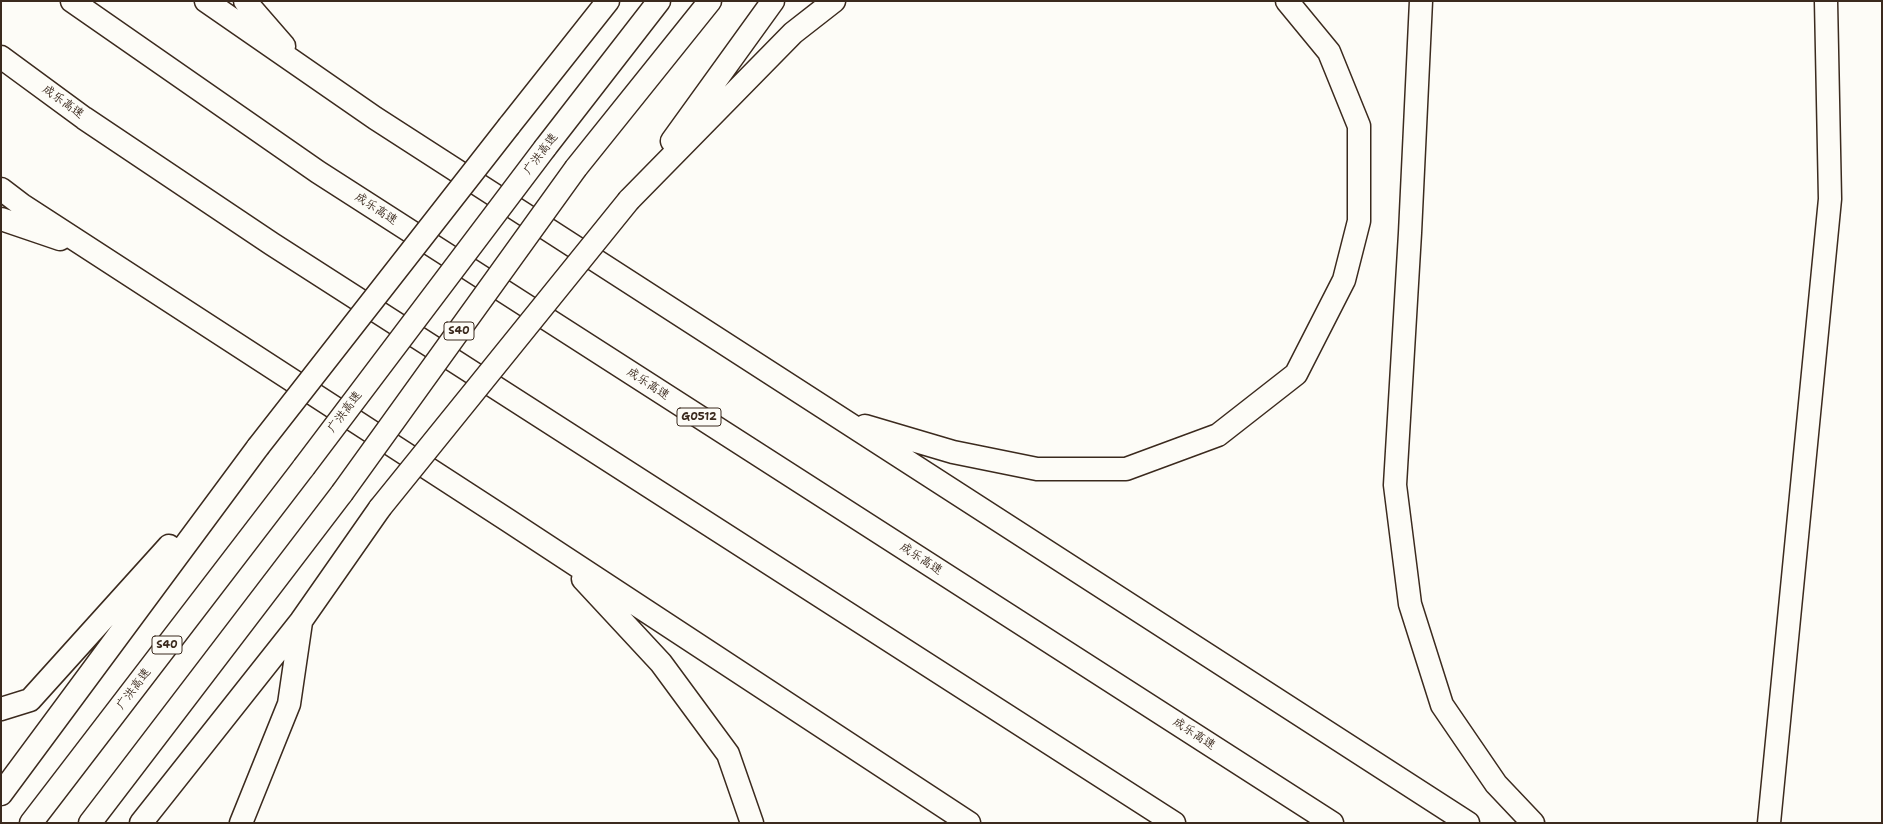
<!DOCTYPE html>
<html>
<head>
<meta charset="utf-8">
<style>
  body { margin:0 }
  #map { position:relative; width:1883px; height:824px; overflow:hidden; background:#fdfcf7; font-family:"Shantell Sans",sans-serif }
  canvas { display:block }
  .frame { position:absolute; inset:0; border:2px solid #3b2a1e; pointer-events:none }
</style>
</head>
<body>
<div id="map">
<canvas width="1883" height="824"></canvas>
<div class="frame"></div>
</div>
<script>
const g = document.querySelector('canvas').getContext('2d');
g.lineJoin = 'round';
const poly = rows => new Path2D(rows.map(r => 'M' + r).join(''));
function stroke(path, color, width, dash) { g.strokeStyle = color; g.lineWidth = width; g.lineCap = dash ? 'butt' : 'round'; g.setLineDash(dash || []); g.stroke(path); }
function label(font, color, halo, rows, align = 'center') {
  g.font = font + ' "Shantell Sans","LXGW WenKai TC",sans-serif'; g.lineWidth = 3.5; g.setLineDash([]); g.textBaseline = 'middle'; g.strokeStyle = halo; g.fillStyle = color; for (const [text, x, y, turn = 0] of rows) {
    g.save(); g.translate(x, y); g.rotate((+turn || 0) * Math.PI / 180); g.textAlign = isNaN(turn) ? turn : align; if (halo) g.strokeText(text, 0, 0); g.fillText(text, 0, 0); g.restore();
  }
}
const primary = poly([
  [1769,823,1830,199,1826,1]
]);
const motorway = poly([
  [72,1,318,172,1332,823],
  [206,1,375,118,1468,823],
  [245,1,284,46],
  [1421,1,1410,233,1395,485,1410,604,1442,705,1496,784,1533,823],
  [1,57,84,118,272,244,1174,823],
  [509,126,608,1],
  [672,141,773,1],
  [545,148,659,1],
  [576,168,710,1],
  [1,189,22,205,509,521,969,823],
  [629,200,793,33,834,1],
  [1,219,60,239],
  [865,426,953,452,1037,469,1126,469,1218,435,1296,374,1344,280,1359,221,1359,126,1329,52,1287,1],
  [583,579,661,663,728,754,752,823],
  [1,709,30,700,169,546],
  [1,794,258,447],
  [31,823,304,467],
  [90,823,342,493],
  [141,823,301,621,380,508],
  [241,823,289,704,301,622]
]);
stroke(primary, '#3b2a1e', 25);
stroke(motorway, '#3b2a1e', 25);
stroke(primary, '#fdfcf7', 22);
stroke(motorway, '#fdfcf7', 22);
const motorwayBridge = poly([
  [258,447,509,126],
  [304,467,545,148],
  [342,493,576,168],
  [380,508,629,200]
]);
stroke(motorwayBridge, '#3b2a1e', 25, []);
stroke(motorwayBridge, '#fdfcf7', 22);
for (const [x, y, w] of [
  [459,331,30],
  [699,417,44],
  [167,645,30]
]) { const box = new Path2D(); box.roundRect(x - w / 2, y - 9, w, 18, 3); g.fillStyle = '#fdfcf7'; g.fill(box); stroke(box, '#3b2a1e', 1); }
label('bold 11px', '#3b2a1e', null, [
  ["S40",459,331],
  ["G0512",699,417],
  ["S40",167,645]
]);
label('12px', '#3b2a1e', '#fdfcf7', [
  ["成乐高速",63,102,36],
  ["广洪高速",541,154,-53],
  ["成乐高速",376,209,33],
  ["成乐高速",648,384,33],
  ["广洪高速",345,412,-53],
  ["成乐高速",921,559,33],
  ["广洪高速",134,689,-53],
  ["成乐高速",1194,734,33]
]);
</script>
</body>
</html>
